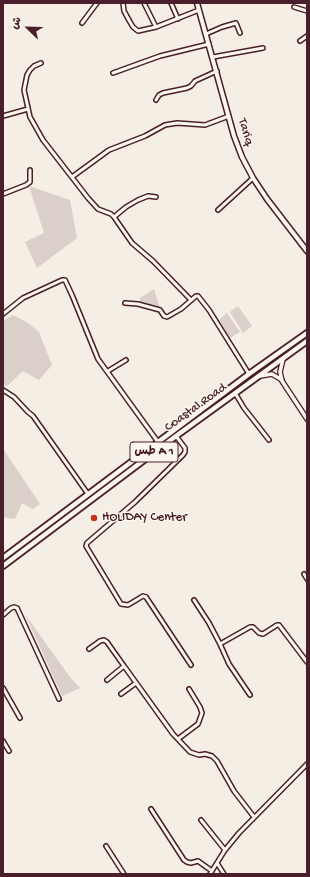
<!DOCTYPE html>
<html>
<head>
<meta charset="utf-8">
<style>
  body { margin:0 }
  #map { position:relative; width:310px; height:877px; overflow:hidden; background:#f4eee4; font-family:"Gochi Hand","Playpen Sans Arabic",sans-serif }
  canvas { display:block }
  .frame { position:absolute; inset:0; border:4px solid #4a1f2b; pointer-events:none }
  .north { position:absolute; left:8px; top:8px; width:40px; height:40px; -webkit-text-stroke:3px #fbf7ec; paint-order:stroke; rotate:293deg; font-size:11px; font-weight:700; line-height:16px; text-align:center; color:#4a1f2b }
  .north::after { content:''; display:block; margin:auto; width:14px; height:18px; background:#4a1f2b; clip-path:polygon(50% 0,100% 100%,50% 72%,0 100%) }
</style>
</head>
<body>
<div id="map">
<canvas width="310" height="877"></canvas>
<div class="frame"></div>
<div class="north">ش</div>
</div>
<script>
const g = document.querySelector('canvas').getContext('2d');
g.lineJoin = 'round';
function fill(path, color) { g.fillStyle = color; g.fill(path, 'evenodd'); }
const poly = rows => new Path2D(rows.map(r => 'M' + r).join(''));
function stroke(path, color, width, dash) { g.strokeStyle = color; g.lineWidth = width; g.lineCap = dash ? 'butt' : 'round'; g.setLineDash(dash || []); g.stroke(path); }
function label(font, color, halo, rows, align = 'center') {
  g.font = font + ' "Gochi Hand","Playpen Sans Arabic",sans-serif'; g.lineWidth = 3; g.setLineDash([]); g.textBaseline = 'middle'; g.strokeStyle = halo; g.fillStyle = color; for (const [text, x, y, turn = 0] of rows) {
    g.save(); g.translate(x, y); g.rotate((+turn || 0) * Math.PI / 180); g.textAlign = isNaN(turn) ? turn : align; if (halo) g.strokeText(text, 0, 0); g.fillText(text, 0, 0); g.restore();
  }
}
fill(poly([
  [29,186,70,200,77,238,37,268,25,242,44,233],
  [154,289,160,308,140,303,140,298],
  [238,306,252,326,243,333,230,312],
  [227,313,240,332,230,338,219,320],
  [13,315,28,323,39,332,52,365,39,380,23,371,7,386,3,384,3,321],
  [3,449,40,504,33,509,22,503,15,519,3,517],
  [25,614,69,676,80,688,62,696]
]), '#dbd0c9');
const minor = poly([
  [123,3,124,11,130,22,133,27,138,31,156,27,199,10],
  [144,3,156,27],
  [171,3,178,19],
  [294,7,307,11],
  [82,23,97,3],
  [206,34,222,27,236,23,240,33],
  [300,41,307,36],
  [213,57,263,48],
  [41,63,34,66,30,70,27,75,24,90,30,117,43,140,88,198,98,209,111,214,114,217,132,243,153,261,191,300],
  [113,73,160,56,209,44],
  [156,100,159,95,163,93,187,88,191,86,195,81,217,71],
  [3,116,28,109],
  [72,177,109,150,145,136,165,125,177,123,205,125,229,116],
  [3,194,26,185,30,182,30,170],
  [218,210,253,178],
  [114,217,126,207,138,200,148,196,156,197],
  [125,303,138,304,160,310,164,316,167,317,181,309,196,296,198,296,209,310,249,374],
  [3,314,23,298,62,280,65,280,72,295,98,359,158,442],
  [108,371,126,360],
  [3,390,14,397,28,412,33,416,88,494],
  [235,393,244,408,269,440],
  [176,436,185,448,185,452,183,455,135,502,87,543,86,546,121,604,128,605,143,596,146,597,191,665],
  [304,574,307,579],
  [194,600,209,623,220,644,250,627,253,627,259,633,263,634,277,625,279,625,307,662],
  [3,615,11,608,14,607,17,608,59,699],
  [220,644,229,664,250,695],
  [89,649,100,641,104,640,107,642,124,666],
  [107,680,124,666,173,734,190,752,199,755,205,754,212,756,217,761,234,791,254,817],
  [3,688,20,718],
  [121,694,136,683],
  [178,739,198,724,202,713,200,707,189,689],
  [3,741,9,751],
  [151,809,184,860,187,862,191,863,198,861,212,871],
  [201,820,225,850],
  [106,846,124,874],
  [217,863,224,874],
  [210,874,225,850,239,833,307,764]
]);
const tertiary = poly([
  [283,359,280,372,282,381,307,419],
  [260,376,272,374,282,380]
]);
const secondary = poly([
  [197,3,234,136,242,157,253,178,267,199,307,251]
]);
const trunk = poly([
  [3,558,249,374,307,333],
  [3,566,176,436,307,341]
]);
stroke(minor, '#4a1f2b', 6);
stroke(tertiary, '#4a1f2b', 6);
stroke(secondary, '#4a1f2b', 7);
stroke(trunk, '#4a1f2b', 8);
stroke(minor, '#fbf7ec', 3);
stroke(tertiary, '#fbf7ec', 3.5);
stroke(secondary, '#fbf7ec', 4);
stroke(trunk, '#fbf7ec', 4.5);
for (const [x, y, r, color] of [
  [94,518,4,"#c8321e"]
]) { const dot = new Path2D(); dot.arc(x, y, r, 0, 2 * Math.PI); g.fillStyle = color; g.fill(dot); stroke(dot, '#fbf7ec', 1.5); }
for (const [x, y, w] of [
  [154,452,48]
]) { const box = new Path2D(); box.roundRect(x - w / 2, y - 10, w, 20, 3); g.fillStyle = '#fbf7ec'; g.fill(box); stroke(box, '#4a1f2b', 1); }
label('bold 12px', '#4a1f2b', null, [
  ["طس A 1",154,452]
]);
label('13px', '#4a1f2b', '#fbf7ec', [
  ["Tariq",245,132,73],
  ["Coastal Road",196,408,-36]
]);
label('13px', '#4a1f2b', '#fbf7ec', [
  ["HOLIDAY Center",102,518]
], 'left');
</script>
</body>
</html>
